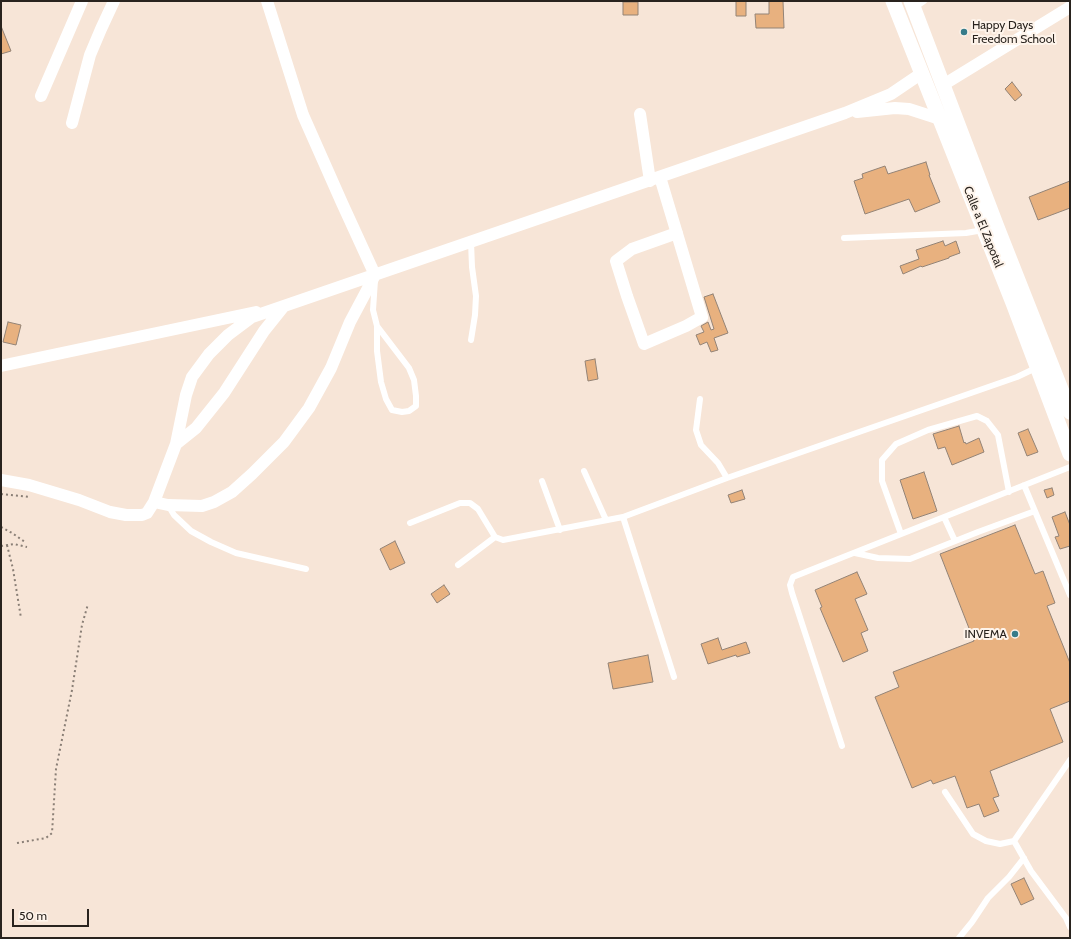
<!DOCTYPE html>
<html>
<head>
<meta charset="utf-8">
<style>
  body { margin:0 }
  #map { position:relative; width:1071px; height:939px; overflow:hidden; background:#f7e5d7; font-family:Cabin,sans-serif }
  canvas { display:block }
  .frame { position:absolute; inset:0; border:2px solid #29231e; pointer-events:none }
  .scale { position:absolute; left:12px; top:909px; width:77px; height:18px; box-sizing:border-box; border:2px solid #29231e; border-top:0; padding-left:5px; font-size:12px; line-height:14px; white-space:nowrap; color:#29231e; -webkit-text-stroke:3px #fef4eb; paint-order:stroke }
</style>
</head>
<body>
<div id="map">
<canvas width="1071" height="939"></canvas>
<div class="frame"></div>
<div class="scale">50 m</div>
</div>
<script>
const g = document.querySelector('canvas').getContext('2d');
g.lineJoin = 'round';
function fill(path, color) { g.fillStyle = color; g.fill(path, 'evenodd'); }
const poly = rows => new Path2D(rows.map(r => 'M' + r).join(''));
function stroke(path, color, width, dash) { g.strokeStyle = color; g.lineWidth = width; g.lineCap = dash ? 'butt' : 'round'; g.setLineDash(dash || []); g.stroke(path); }
function label(font, color, halo, rows, align = 'center') {
  g.font = font + ' Cabin,sans-serif'; g.lineWidth = 4; g.setLineDash([]); g.textBaseline = 'middle'; g.strokeStyle = halo; g.fillStyle = color; for (const [text, x, y, turn = 0] of rows) {
    g.save(); g.translate(x, y); g.rotate((+turn || 0) * Math.PI / 180); g.textAlign = isNaN(turn) ? turn : align; if (halo) g.strokeText(text, 0, 0); g.fillText(text, 0, 0); g.restore();
  }
}
const building = poly([
  [736,1,746,1,746,16,736,16,736,1],
  [769,1,783,1,784,28,756,28,755,14,769,14,769,1],
  [623,2,638,2,638,15,623,15,623,2],
  [1,26,11,51,1,54,1,26],
  [1012,82,1022,95,1015,101,1005,89,1012,82],
  [926,162,930,175,929,175,940,202,915,212,909,199,865,214,854,181,863,178,862,174,885,166,888,174,926,162],
  [1070,181,1070,208,1038,220,1029,197,1070,181],
  [943,241,945,246,956,241,960,253,949,257,949,258,922,267,921,266,903,274,900,266,919,259,916,250,943,241],
  [713,294,728,333,714,338,718,350,711,352,707,342,700,345,696,335,704,332,701,326,708,322,711,330,714,329,704,297,713,294],
  [8,322,21,325,16,345,3,342,8,322],
  [595,359,598,379,588,381,585,361,595,359],
  [959,426,964,443,965,442,966,444,979,438,984,452,952,465,945,447,938,449,933,434,959,426],
  [1028,429,1038,452,1027,456,1018,433,1028,429],
  [924,472,937,511,913,519,900,480,924,472],
  [1052,488,1054,495,1047,498,1044,490,1052,488],
  [742,490,745,499,731,503,728,495,742,490],
  [1065,512,1070,525,1070,546,1060,549,1055,537,1059,536,1052,517,1065,512],
  [1015,525,1035,574,1043,571,1055,603,1047,606,1070,663,1070,701,1050,709,1063,742,990,771,999,796,993,798,999,811,984,817,979,804,967,808,955,776,933,784,931,780,912,788,875,697,899,687,893,672,974,641,940,554,1015,525],
  [395,541,405,563,390,570,380,549,395,541],
  [857,572,867,594,855,599,868,630,861,633,868,651,843,662,820,608,822,607,815,590,857,572],
  [444,585,450,594,437,603,431,594,444,585],
  [718,638,722,650,746,642,750,653,737,657,736,655,708,664,701,644,718,638],
  [648,655,653,682,613,689,608,663,648,655],
  [1024,878,1034,899,1021,905,1011,884,1024,878]
]);
fill(building, '#e8b17f');
stroke(building, '#938376', 1);
stroke(poly([
  [1,494,30,497],
  [1,527,12,533,25,542],
  [7,545,13,569,21,618],
  [1,546,14,544,27,547],
  [17,843,46,838,52,833,56,769,72,690,82,625,88,604]
]), '#8a7f76', 2, [2, 3]);
stroke(poly([
  [914,8,924,1],
  [844,238,966,233,983,230],
  [471,242,472,267,476,296,475,315,471,340],
  [375,280,373,310,377,326,409,368,414,380,416,396,416,406,409,411,402,412,392,410,386,399,381,382,377,351,377,326],
  [700,399,696,430,701,445,718,463,727,478],
  [584,471,606,520],
  [542,481,560,530],
  [1024,485,1070,595],
  [168,505,174,515,191,531,211,542,236,553,306,569],
  [623,517,674,677],
  [944,517,955,541],
  [410,523,460,503,470,503,478,509,495,537,503,540,623,517,727,478,1017,377,1038,367],
  [901,534,882,481,882,460,896,444,928,430,977,416,987,421,998,435,1009,492],
  [855,553,878,558,910,559,978,532,1035,511],
  [458,565,495,537],
  [842,746,792,593,790,585,793,577,1070,467],
  [945,792,973,834,986,841,1000,844,1014,841,1070,760],
  [1014,841,1031,871,1066,918,1070,927],
  [959,938,972,922,988,898,1009,877,1024,858]
]), '#fff', 6);
stroke(poly([
  [943,85,1070,7],
  [41,96,82,1],
  [857,112,895,108,909,109,940,119],
  [640,114,650,181],
  [72,123,90,55,101,29,114,1],
  [660,177,702,317,686,326,644,344,627,296,616,261,632,249,677,233],
  [1,366,256,312],
  [176,444,196,428,224,393,264,331,284,306],
  [1,480,29,485,79,500,110,512,126,515,142,515,147,513,154,502,176,444,186,395,192,377,209,354,228,335,252,317,845,113,891,94,922,73],
  [154,502,168,505,202,506,214,502,232,492,252,474,284,442,309,408,331,368,350,322,375,275,342,203,303,115,267,1]
]), '#fff', 12);
stroke(poly([
  [893,1,1013,303,1070,454],
  [911,1,997,227,1070,412]
]), '#fff', 15);
for (const [x, y, r, color] of [
  [964,32,4,"#377c8a"],
  [1015,634,4,"#377c8a"]
]) { const dot = new Path2D(); dot.arc(x, y, r, 0, 2 * Math.PI); g.fillStyle = color; g.fill(dot); stroke(dot, '#fef4eb', 1.5); }
label('12px', '#29231e', '#fef4eb', [
  ["Happy Days",972,25],
  ["Freedom School",972,39],
  ["INVEMA",1007,634,"right"]
], 'left');
label('12px', '#29231e', '#fef4eb', [
  ["Calle a El Zapotal",983,227,68]
]);
</script>
</body>
</html>
